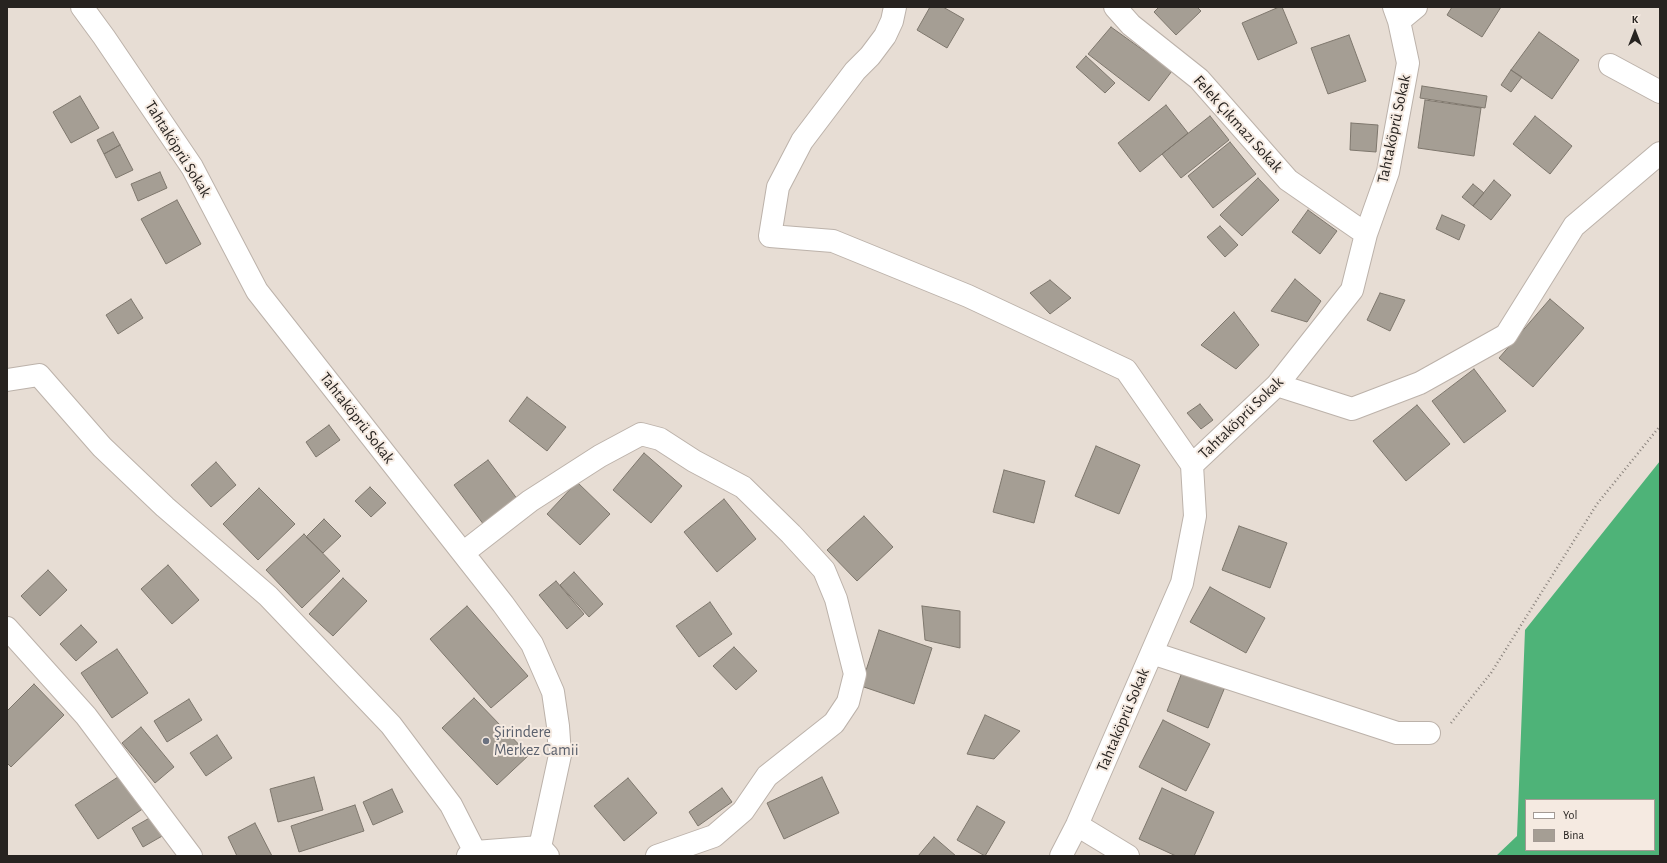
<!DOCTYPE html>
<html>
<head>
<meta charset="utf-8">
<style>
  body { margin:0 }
  #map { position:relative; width:1667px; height:863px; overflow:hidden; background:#e7ddd4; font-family:"Alegreya Sans",sans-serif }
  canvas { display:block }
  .frame { position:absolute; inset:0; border:8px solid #272320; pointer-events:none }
  .legend { position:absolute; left:1525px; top:799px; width:130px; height:52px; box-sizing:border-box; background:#f5eae1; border:1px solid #a39a94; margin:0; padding:5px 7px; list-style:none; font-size:12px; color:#272320 }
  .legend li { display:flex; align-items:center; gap:8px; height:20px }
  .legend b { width:20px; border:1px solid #a39a94 }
  .north { position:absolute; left:1615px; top:12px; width:40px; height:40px; -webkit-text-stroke:3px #f5eae1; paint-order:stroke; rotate:0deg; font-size:11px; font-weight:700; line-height:16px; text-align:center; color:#272320 }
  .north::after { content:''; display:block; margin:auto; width:14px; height:18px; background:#272320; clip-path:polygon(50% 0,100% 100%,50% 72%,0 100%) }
</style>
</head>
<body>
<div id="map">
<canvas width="1667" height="863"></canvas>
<div class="frame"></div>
<ul class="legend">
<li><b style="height:5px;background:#fff"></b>Yol</li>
<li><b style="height:11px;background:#a59e94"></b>Bina</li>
</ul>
<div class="north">K</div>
</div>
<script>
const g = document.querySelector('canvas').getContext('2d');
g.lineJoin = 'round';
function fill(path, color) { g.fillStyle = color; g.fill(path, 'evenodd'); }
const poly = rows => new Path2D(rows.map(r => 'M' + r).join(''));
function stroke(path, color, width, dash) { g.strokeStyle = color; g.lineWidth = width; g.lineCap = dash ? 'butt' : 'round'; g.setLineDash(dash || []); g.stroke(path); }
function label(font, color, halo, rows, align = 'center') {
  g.font = font + ' "Alegreya Sans",sans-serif'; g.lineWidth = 4; g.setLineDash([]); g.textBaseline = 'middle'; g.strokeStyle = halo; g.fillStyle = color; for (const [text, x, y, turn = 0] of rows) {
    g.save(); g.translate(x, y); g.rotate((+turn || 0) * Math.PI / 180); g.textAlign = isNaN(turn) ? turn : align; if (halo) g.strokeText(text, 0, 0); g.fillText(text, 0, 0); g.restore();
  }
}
fill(poly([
  [1660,461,1660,856,1496,856,1517,836,1525,630],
  [1526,800,1654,800,1654,850,1526,850]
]), '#4eb378');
const building = poly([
  [930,7,943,7,964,19,947,48,917,30,930,7],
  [1159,7,1197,7,1201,11,1176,35,1154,12,1159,7],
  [1279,7,1282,7,1297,43,1258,60,1242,23,1279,7],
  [1452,7,1501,7,1482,37,1447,15,1452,7],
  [1111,27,1172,71,1149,101,1088,54,1111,27],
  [1539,32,1579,60,1552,99,1511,70,1539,32],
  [1349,35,1366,81,1328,94,1311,48,1349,35],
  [1086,56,1115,83,1105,93,1076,67,1086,56],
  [1511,70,1522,77,1511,92,1501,85,1511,70],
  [1422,86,1487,96,1485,108,1420,98,1422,86],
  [80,96,99,128,71,143,53,112,80,96],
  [1425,100,1481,108,1474,156,1418,148,1425,100],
  [1166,105,1188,133,1140,172,1118,143,1166,105],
  [1210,116,1229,140,1181,178,1162,154,1210,116],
  [1535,116,1572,146,1550,174,1513,144,1535,116],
  [1351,123,1378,125,1376,152,1350,150,1351,123],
  [113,132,120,145,104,154,97,140,113,132],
  [1230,142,1256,174,1213,208,1188,176,1230,142],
  [120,145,133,170,116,178,104,154,120,145],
  [160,172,167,188,138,201,131,184,160,172],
  [1258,178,1279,200,1242,236,1220,215,1258,178],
  [1494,180,1511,195,1491,220,1473,206,1494,180],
  [1473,184,1484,193,1473,206,1462,197,1473,184],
  [177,200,201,244,166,264,141,219,177,200],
  [1308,210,1337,231,1320,254,1292,232,1308,210],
  [1442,215,1465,225,1459,240,1436,229,1442,215],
  [1220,226,1238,245,1225,257,1207,237,1220,226],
  [1295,279,1321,301,1307,322,1271,311,1295,279],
  [1050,280,1071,298,1050,314,1030,293,1050,280],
  [1380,293,1405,300,1390,331,1367,320,1380,293],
  [131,299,143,318,118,334,106,315,131,299],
  [1550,299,1584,328,1533,387,1499,358,1550,299],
  [1234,312,1259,345,1236,369,1201,345,1234,312],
  [1474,369,1506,411,1464,443,1432,401,1474,369],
  [527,397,566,427,547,451,509,421,527,397],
  [1200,404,1213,420,1201,429,1187,413,1200,404],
  [1417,405,1450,444,1406,481,1373,441,1417,405],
  [329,425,340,440,316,457,306,442,329,425],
  [1096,446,1140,465,1119,514,1075,496,1096,446],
  [644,453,682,486,651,523,613,490,644,453],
  [488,460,518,500,484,525,454,485,488,460],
  [216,462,236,485,211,507,191,485,216,462],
  [1004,470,1045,481,1034,523,993,512,1004,470],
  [577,482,610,514,580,545,547,514,577,482],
  [370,487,386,503,371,517,355,501,370,487],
  [259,488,295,524,258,560,223,524,259,488],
  [724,499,756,539,717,572,684,532,724,499],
  [864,516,893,547,857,581,827,550,864,516],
  [324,519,341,536,323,553,306,537,324,519],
  [1239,526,1287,543,1270,588,1222,570,1239,526],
  [304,534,340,571,302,608,266,570,304,534],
  [168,565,199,600,172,624,141,589,168,565],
  [48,570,67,590,40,616,21,596,48,570],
  [574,572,603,604,589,617,560,585,574,572],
  [343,578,367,601,333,636,309,614,343,578],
  [556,581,584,614,567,629,539,595,556,581],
  [1210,587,1265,618,1246,653,1190,622,1210,587],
  [710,602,732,634,699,657,676,626,710,602],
  [467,606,528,676,491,708,430,639,467,606],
  [922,606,960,611,960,648,925,640,922,606],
  [81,625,97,642,76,661,60,644,81,625],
  [879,630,932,648,914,704,861,686,879,630],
  [734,647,757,671,736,690,713,666,734,647],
  [117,649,148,693,112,718,81,673,117,649],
  [1183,670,1225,687,1208,728,1167,711,1183,670],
  [34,684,64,715,11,767,7,763,7,711,34,684],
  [474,698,529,755,497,785,442,728,474,698],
  [189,699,202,720,167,742,154,721,189,699],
  [985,715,1020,731,994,759,967,754,985,715],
  [1163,720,1210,744,1186,791,1139,767,1163,720],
  [141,727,174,767,155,783,122,743,141,727],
  [217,735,232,758,206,776,190,753,217,735],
  [121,775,144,808,98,839,75,805,121,775],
  [314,777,323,810,278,822,270,789,314,777],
  [822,777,839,813,784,839,767,803,822,777],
  [628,778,657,813,624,841,594,806,628,778],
  [722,788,732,802,698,826,689,812,722,788],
  [1162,788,1214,812,1194,856,1176,856,1139,839,1162,788],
  [392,789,403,812,373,825,363,802,392,789],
  [355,805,364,831,299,852,291,826,355,805],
  [977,806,1005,822,985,856,957,840,977,806],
  [153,816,164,835,143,847,132,828,153,816],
  [255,823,272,856,237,856,228,837,255,823],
  [934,837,956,856,918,856,934,837]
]);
fill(building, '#a59e94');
stroke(building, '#7e776d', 1);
const minor = poly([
  [82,7,104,37,192,167,257,291,503,604,532,644,553,692,558,726,560,755,540,847],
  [895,7,892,21,885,36,870,56,855,71,802,141,778,187,770,236,833,241,968,296,1126,370,1192,465],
  [1115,7,1131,25,1199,79,1288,180,1366,234],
  [1399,21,1416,7],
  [1610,65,1660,92],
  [7,380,39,375,102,447,165,507,268,596,391,725,451,805,475,852],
  [1277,385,1352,409,1420,383,1506,335,1574,226,1660,153],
  [463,553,530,501,600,456,641,434,660,439,694,461,743,487,791,534,824,570,836,599,855,674,848,702,834,723,767,776,743,811,714,836,657,856],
  [7,628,86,716,191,856],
  [1152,653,1397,733,1429,733],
  [1077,825,1128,856],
  [1061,856,1077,825,1182,583,1195,516,1192,465,1277,385,1352,290,1366,234,1388,172,1408,63,1399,21,1394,7]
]);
const tertiary = poly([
  [468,856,475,852,540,847,548,856]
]);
stroke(minor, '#bcb2aa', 24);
stroke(tertiary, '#bcb2aa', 24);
stroke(poly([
  [1451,723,1491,673,1597,504,1660,426]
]), '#89827c', 2.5, [1, 3]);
stroke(minor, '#fff', 22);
stroke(tertiary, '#fff', 22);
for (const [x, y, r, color] of [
  [486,741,4,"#6b7280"]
]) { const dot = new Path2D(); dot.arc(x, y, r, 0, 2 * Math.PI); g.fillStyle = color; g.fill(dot); stroke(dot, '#f5eae1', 1.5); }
label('16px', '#272320', '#f5eae1', [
  ["Felek Çıkmazı Sokak",1238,124,48],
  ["Tahtaköprü Sokak",1394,129,-78],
  ["Tahtaköprü Sokak",178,149,58],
  ["Tahtaköprü Sokak",357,418,52],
  ["Tahtaköprü Sokak",1241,418,-44],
  ["Tahtaköprü Sokak",1123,720,-67]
]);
label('16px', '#5b616d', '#f5eae1', [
  ["Şirindere",494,732],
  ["Merkez Camii",494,750]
], 'left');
</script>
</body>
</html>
